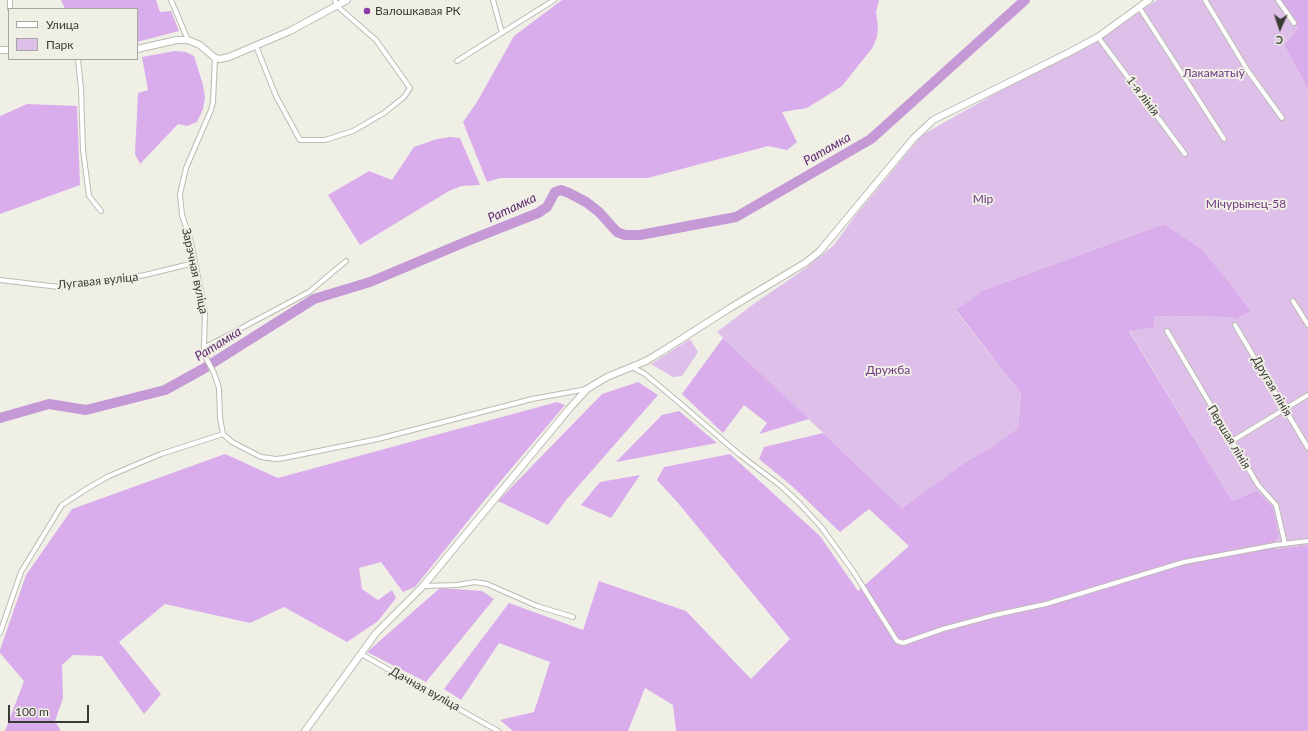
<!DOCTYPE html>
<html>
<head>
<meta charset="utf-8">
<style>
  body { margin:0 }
  #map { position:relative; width:1308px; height:731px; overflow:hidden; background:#f0efe6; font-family:Lato,sans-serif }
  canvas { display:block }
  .legend { position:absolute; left:8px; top:8px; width:130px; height:52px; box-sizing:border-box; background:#f0efe6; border:1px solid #a7a69f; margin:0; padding:5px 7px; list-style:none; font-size:12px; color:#393935 }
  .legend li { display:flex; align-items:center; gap:8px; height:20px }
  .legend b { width:20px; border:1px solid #a7a69f }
  .north { position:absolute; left:1260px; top:8px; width:40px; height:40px; -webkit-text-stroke:3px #f0efe6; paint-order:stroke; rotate:183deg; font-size:11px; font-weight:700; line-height:16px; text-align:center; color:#393935 }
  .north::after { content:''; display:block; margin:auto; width:14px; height:18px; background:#393935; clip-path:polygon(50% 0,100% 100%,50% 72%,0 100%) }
  .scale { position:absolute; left:8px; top:705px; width:81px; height:18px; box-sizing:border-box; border:2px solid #393935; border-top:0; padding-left:5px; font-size:12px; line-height:14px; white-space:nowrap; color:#393935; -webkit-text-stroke:3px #f0efe6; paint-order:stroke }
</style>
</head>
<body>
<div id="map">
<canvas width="1308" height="731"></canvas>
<ul class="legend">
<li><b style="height:5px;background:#fff"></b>Улица</li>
<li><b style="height:11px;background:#debfea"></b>Парк</li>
</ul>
<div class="north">С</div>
<div class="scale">100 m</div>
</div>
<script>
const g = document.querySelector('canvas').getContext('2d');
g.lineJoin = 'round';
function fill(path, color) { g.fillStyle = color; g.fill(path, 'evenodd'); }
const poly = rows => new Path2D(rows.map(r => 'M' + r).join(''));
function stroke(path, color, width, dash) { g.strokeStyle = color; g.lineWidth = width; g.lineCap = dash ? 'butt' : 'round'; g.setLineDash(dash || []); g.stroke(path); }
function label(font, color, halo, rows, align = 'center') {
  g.font = font + ' Lato,sans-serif'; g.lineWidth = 4; g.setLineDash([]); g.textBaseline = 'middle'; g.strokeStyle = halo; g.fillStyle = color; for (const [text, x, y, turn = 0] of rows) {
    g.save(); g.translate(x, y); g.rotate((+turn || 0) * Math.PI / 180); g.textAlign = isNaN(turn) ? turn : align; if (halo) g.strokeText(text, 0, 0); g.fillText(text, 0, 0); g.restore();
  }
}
fill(poly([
  [1157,0,1280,0,1298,28,1284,45,1308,89,1308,545,1278,549,1275,545,1275,539,1235,500,1231,499,1129,330,1154,327,1154,317,1168,316,1225,317,1236,319,1251,311,1233,287,1202,249,1164,224,984,290,956,311,1021,394,1018,428,993,446,964,463,902,508,717,332,755,303,806,268,834,245,855,216,922,135,1014,83,1098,39],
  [690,339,698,352,682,376,673,377,651,364]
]), '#debfea');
fill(poly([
  [61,0,156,0,160,12,171,11,179,31,137,42,137,9,65,9],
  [562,0,879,0,876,12,878,27,877,37,873,47,842,86,807,108,782,112,797,142,787,150,768,146,648,178,500,178,487,182,463,122,477,102,514,36],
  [1280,0,1308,0,1308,89,1284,45,1298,28],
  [175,51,186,52,194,56,203,85,205,97,203,109,197,122,187,126,178,124,140,164,135,154,138,93,148,90,142,57],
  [27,104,77,106,80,185,0,214,0,116],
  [450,137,460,138,480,185,461,186,449,191,360,245,328,195,369,171,392,180,414,147,437,139],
  [1164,224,1202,249,1233,287,1251,311,1236,319,1225,317,1168,316,1154,317,1154,327,1129,331,1231,499,1235,500,1257,491,1273,508,1279,537,1275,539,1275,545,1277,549,1308,545,1308,731,676,731,673,705,645,688,628,731,513,731,500,720,534,712,550,662,499,643,461,700,444,689,509,603,583,630,599,581,686,611,751,679,790,639,678,503,657,480,664,467,730,454,820,536,858,591,909,546,869,509,840,532,793,487,759,459,764,447,823,433,902,508,964,463,993,446,1018,428,1021,394,956,310,984,290],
  [723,338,809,419,759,434,767,423,744,405,723,433,682,394],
  [638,382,658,395,567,499,548,525,498,501,602,394],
  [557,402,565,405,488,496,415,587,403,592,381,562,359,568,362,589,378,600,392,590,396,598,378,621,347,642,284,607,250,623,165,604,119,642,161,694,144,714,102,656,73,655,62,665,63,698,55,721,61,731,5,731,24,681,0,653,0,650,26,575,72,509,225,454,278,478],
  [679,411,717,443,616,462,662,415],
  [640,475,611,518,581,505,600,482],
  [440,588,482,591,494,599,426,682,367,652]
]), '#d9adeb');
stroke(poly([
  [0,418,49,404,86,410,165,390,203,369,314,299,370,282,470,240,538,213,547,207,555,192,561,190,569,193,586,202,599,212,617,232,625,235,640,235,736,217,871,139,1025,0]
]), '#c499d6', 10);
const street = poly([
  [10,0,10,9],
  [171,0,188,40],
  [493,0,502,33],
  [1205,0,1248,71,1282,118],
  [1278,0,1294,23],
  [1139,7,1224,139],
  [1098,37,1185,154],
  [256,46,276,96,300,140,325,140,353,131,384,113,404,97,410,88,376,40,337,6,335,0],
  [215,58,213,102,211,110,186,168,180,194,182,215,191,242,205,312,204,348,205,356,214,373,219,388,220,418,223,434,232,442,261,457,276,459,284,458,378,439,532,399,587,389],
  [78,59,81,89,83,150,89,196,101,211],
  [457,61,554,0],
  [0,280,59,287,80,285,145,275,194,263],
  [1293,301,1308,325],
  [1235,325,1308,448],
  [1167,331,1258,485,1276,505,1285,544],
  [204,348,309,292,346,261],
  [632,367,645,374,675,399,740,455,781,486,800,504,822,528,853,571,897,641,903,643,943,629,995,615,1046,604,1184,562,1275,545,1308,541],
  [1232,441,1308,395],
  [423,586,457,585,475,582,487,584,537,606,573,617],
  [0,633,21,572,62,505,88,488,109,476,161,454,223,434],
  [361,654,498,731]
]);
const secondary = poly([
  [137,49,177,40,188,40,200,45,215,58,220,59,229,57,290,31,347,0],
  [0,50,9,50],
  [305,731,376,633,423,586,569,409,587,389,607,377,646,361,661,352,730,308,805,263,819,252,913,139,933,120,1070,52,1098,37,1149,0]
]);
stroke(street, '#bcbbb2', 6);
stroke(secondary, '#bcbbb2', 8);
stroke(street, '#fff', 4);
stroke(secondary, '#fff', 6);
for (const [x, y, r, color] of [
  [367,11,4,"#8c3aa9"]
]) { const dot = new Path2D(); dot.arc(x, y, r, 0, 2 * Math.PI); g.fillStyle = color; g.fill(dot); stroke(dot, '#f0efe6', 1.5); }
label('12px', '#393935', '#f0efe6', [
  ["Валошкавая РК",375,11]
], 'left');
label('12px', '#6f3982', '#f0efe6', [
  ["Лакаматыў",1214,73],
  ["Мір",983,199],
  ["Мічурынец-58",1246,204],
  ["Дружба",888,370]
]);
label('12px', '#393935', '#f0efe6', [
  ["1-я лінія",1143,96,53],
  ["Зарэчная вуліца",195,271,78],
  ["Лугавая вуліца",98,281,-6],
  ["Другая лінія",1272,386,60],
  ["Першая лінія",1229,437,59],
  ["Дачная вуліца",425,689,29]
]);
label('italic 13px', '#5f2972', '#f0efe6', [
  ["Ратамка",827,149,-30],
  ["Ратамка",512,208,-25],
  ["Ратамка",218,344,-32]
]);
</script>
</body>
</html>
